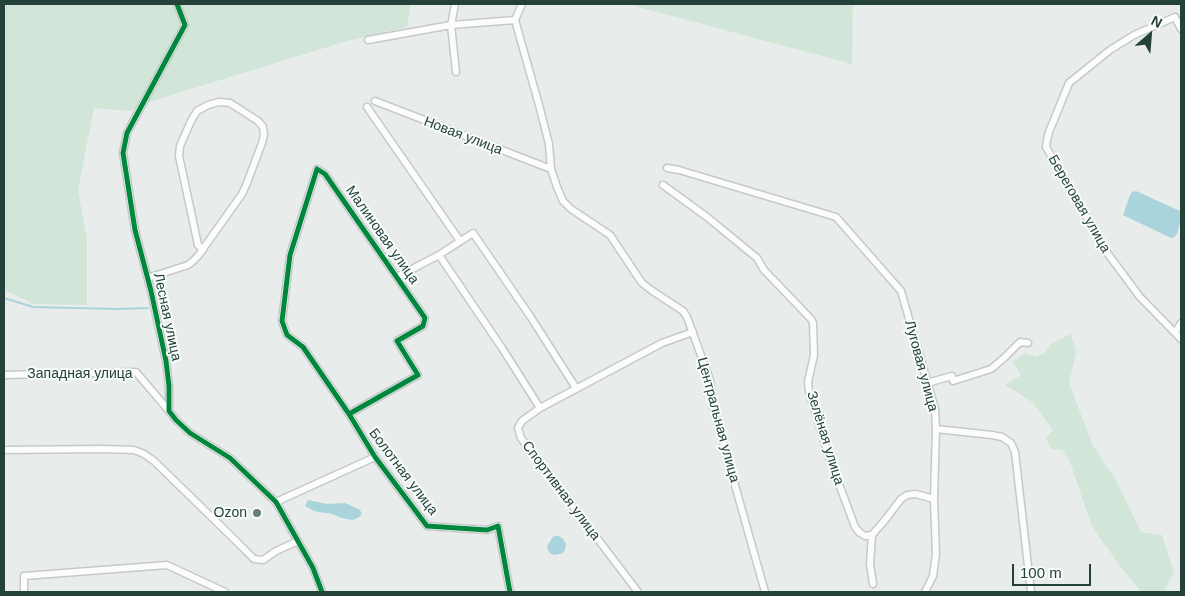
<!DOCTYPE html>
<html>
<head>
<meta charset="utf-8">
<style>
  body { margin:0 }
  #map { position:relative; width:1185px; height:596px; overflow:hidden; background:#e8edeb; font-family:Helvetica,sans-serif }
  canvas { display:block }
  .frame { position:absolute; inset:0; border:5px solid #24423a; pointer-events:none }
  .north { position:absolute; left:1125px; top:10px; width:50px; height:50px; -webkit-text-stroke:4px #f7fbf9; paint-order:stroke; rotate:27deg; font-size:14px; font-weight:700; line-height:20px; text-align:center; color:#24423a }
  .north::after { content:''; display:block; margin:auto; width:18px; height:22px; background:#24423a; clip-path:polygon(50% 0,100% 100%,50% 72%,0 100%) }
  .scale { position:absolute; left:1012px; top:564px; width:79px; height:22px; box-sizing:border-box; border:2px solid #24423a; border-top:0; padding-left:6px; font-size:15px; line-height:18px; white-space:nowrap; color:#24423a; -webkit-text-stroke:4px #f7fbf9; paint-order:stroke }
</style>
</head>
<body>
<div id="map">
<canvas width="1185" height="596"></canvas>
<div class="frame"></div>
<div class="north">N</div>
<div class="scale">100 m</div>
</div>
<script>
const g = document.querySelector('canvas').getContext('2d');
g.lineJoin = 'round';
function fill(path, color) { g.fillStyle = color; g.fill(path, 'evenodd'); }
const poly = rows => new Path2D(rows.map(r => 'M' + r).join(''));
function stroke(path, color, width, dash) { g.strokeStyle = color; g.lineWidth = width; g.lineCap = dash ? 'butt' : 'round'; g.setLineDash(dash || []); g.stroke(path); }
function label(font, color, halo, rows, align = 'center') {
  g.font = font + ' Helvetica,sans-serif'; g.lineWidth = 4; g.setLineDash([]); g.textBaseline = 'middle'; g.strokeStyle = halo; g.fillStyle = color; for (const [text, x, y, turn = 0] of rows) {
    g.save(); g.translate(x, y); g.rotate((+turn || 0) * Math.PI / 180); g.textAlign = isNaN(turn) ? turn : align; if (halo) g.strokeText(text, 0, 0); g.fillText(text, 0, 0); g.restore();
  }
}
fill(poly([
  [4,4,411,4,407,27,347,41,152,101,130,111,94,108,78,190,87,239,87,305,34,304,4,290],
  [627,4,853,4,852,64],
  [1071,334,1076,352,1069,383,1093,446,1117,482,1141,532,1162,535,1174,572,1164,591,1161,592,1141,592,1120,566,1092,527,1070,462,1062,450,1051,449,1046,438,1053,430,1032,402,1005,385,1021,375,1013,362,1025,353,1037,357,1046,352,1050,344]
]), '#d1e6d8');
fill(poly([
  [1136,191,1180,211,1181,213,1181,219,1177,234,1174,237,1171,238,1123,215,1130,195,1132,192],
  [308,500,327,504,345,503,360,510,362,514,358,518,352,520,342,518,329,513,324,513,314,511,305,506],
  [555,536,559,536,563,539,566,544,565,549,563,553,555,555,551,554,548,550,547,546,553,537]
]), '#a9d4db');
stroke(poly([
  [4,298,33,307,118,309,148,308]
]), '#a9d4db', 2);
const minor = poly([
  [177,4,185,25,127,133,123,153,135,230,151,291,166,361,169,386,169,411,176,420,190,433,230,458,276,502,313,568,322,592],
  [455,4,451,25,456,72],
  [522,4,515,20,539,105,549,144,551,169,557,187,563,201,571,209,610,235,642,283,651,290,683,311,687,317,710,380,713,407,765,592],
  [1181,29,1175,17,1134,35,1110,50,1069,83,1049,132,1047,140,1046,147,1108,254,1140,297,1181,339],
  [368,40,451,25,515,20],
  [375,101,551,169],
  [367,107,460,241],
  [667,168,679,170,836,217,901,291,935,409,936,429,934,499,936,554,933,576,925,592],
  [663,185,707,217,757,258,764,270,811,319,813,323,814,355,808,382,809,391,829,457,855,527,860,533,865,536,872,535],
  [439,255,502,348,540,408],
  [397,277,439,255,473,233,530,316,576,388],
  [148,278,188,265,193,261,198,256,242,194,247,183,262,143,264,135,263,127,258,121,230,103,219,102,208,105,197,111,191,121,180,146,179,156,198,245,203,250],
  [1175,333,1181,323],
  [4,375,136,372,169,411],
  [927,383,952,376,953,381,991,369,1004,358,1020,342,1028,343],
  [349,414,418,375,397,341,423,326,425,318,325,174,317,169,290,255,282,321,287,335,303,347,349,414,375,457,427,526,487,530,498,526,510,592],
  [936,429,992,435,1002,437,1011,443,1015,452,1031,592],
  [4,450,102,449,134,450,144,454,154,461,230,535,254,559,263,560,276,551,298,541],
  [276,502,375,457],
  [873,584,870,564,872,535,885,520,901,499,907,495,916,494,934,499],
  [24,592,24,576,167,565,225,592],
  [638,592,521,438,518,428,522,421,540,408,662,343,693,332]
]);
stroke(minor, '#c5cac8', 9);
stroke(minor, '#fcfcfc', 6);
stroke(poly([
  [177,4,185,25,127,133,123,153,135,230,151,291,166,361,169,386,169,411,176,420,190,433,230,458,276,502,313,568,322,592],
  [349,414,418,375,397,341,423,326,425,318,325,174,317,169,290,255,282,321,287,335,303,347,349,414,375,457,427,526,487,530,498,526,510,592]
]), '#00873e', 5);
for (const [x, y, r, color] of [
  [257,513,5,"#697e78"]
]) { const dot = new Path2D(); dot.arc(x, y, r, 0, 2 * Math.PI); g.fillStyle = color; g.fill(dot); stroke(dot, '#f7fbf9', 2); }
label('14px', '#24423a', '#f7fbf9', [
  ["Новая улица",463,136,21],
  ["Береговая улица",1079,204,60],
  ["Малиновая улица",382,235,55],
  ["Лесная улица",167,317,78],
  ["Луговая улица",921,366,75],
  ["Западная улица",80,374],
  ["Центральная улица",718,420,75],
  ["Зелёная улица",825,438,73],
  ["Болотная улица",403,472,53],
  ["Спортивная улица",561,491,53]
]);
label('14px', '#24423a', '#f7fbf9', [
  ["Ozon",247,513]
], 'right');
</script>
</body>
</html>
